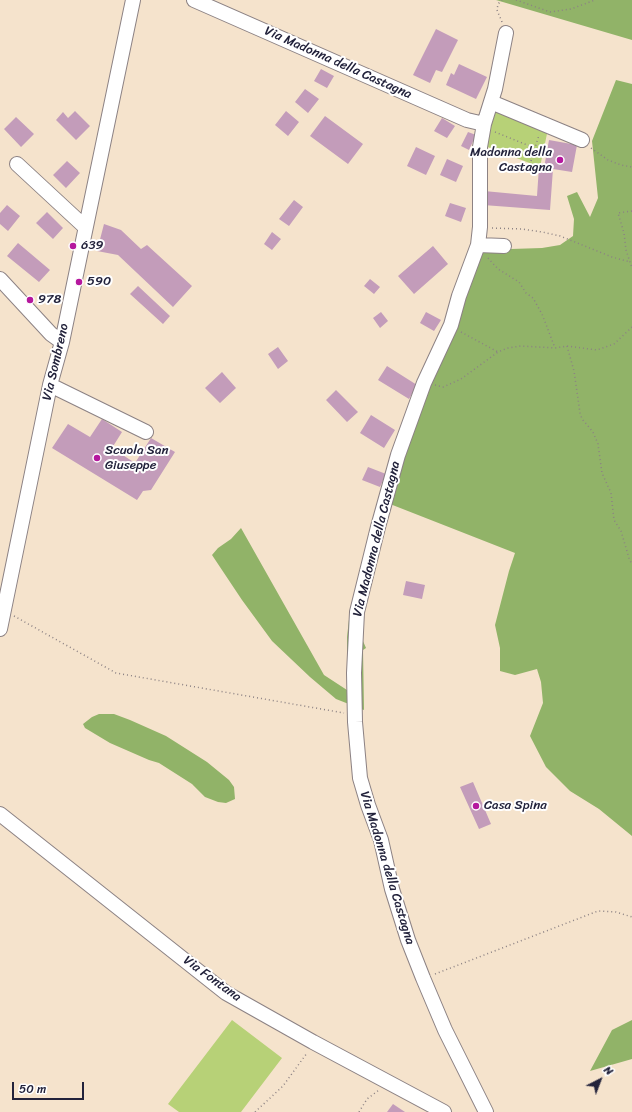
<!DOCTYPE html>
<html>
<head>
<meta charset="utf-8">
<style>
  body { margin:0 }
  #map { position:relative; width:632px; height:1112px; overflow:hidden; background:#f5e3cc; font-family:Sriracha,sans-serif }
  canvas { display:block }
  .north { position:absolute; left:580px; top:1060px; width:40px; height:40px; -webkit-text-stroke:3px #fff; paint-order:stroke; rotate:42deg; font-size:11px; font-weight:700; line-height:16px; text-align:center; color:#22223b }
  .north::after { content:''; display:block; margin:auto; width:14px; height:18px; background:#22223b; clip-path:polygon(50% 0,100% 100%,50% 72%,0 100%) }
  .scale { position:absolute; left:12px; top:1082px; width:72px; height:18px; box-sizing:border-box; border:2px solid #22223b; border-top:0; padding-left:5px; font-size:12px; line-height:14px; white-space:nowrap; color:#22223b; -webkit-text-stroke:3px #fff; paint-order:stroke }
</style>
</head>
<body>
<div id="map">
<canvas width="632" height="1112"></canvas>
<div class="north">N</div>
<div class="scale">50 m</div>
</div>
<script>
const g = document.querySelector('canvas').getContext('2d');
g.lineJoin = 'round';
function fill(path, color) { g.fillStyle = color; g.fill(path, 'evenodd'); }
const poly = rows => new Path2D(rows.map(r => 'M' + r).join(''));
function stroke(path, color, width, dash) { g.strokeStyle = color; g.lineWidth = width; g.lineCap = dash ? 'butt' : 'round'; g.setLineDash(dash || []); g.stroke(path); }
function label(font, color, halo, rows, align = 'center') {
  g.font = font + ' Sriracha,sans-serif'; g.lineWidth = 4; g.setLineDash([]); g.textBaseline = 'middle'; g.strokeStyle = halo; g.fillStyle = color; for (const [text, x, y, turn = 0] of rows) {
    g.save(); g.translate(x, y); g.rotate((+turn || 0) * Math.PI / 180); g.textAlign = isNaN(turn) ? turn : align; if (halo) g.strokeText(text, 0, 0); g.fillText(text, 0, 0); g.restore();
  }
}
fill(poly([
  [495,109,548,129,540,167,485,146],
  [232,1020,282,1058,241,1112,179,1112,168,1104]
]), '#b7d177');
fill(poly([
  [496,0,632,0,632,40],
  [616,80,632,84,632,836,599,809,570,791,546,767,530,736,543,703,541,682,537,669,515,675,500,671,500,648,495,625,509,571,515,553,390,504,407,446,483,253,511,249,542,248,560,245,573,236,574,219,567,196,577,192,590,217,598,198,592,141],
  [241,528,324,675,347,690,347,637,350,611,366,648,363,650,364,710,336,699,310,677,272,641,242,600,212,555,218,548,231,539],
  [99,714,114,714,130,720,166,736,207,762,229,780,234,787,235,799,226,803,218,802,205,797,192,784,159,763,149,760,110,743,85,728,83,724,92,717],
  [632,1020,632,1059,590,1071,612,1030]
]), '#91b368');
fill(poly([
  [436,29,458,40,442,72,436,70,430,83,413,75],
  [459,64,487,77,476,99,446,85,451,73,454,75],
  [321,69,334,76,327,88,314,81],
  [305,89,319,99,308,113,295,102],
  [75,111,90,126,76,140,56,120,63,112,68,118],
  [286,111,299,122,288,136,275,125],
  [325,116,363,144,348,164,310,136],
  [16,117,34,134,21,147,4,129],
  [442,118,455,126,447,138,434,131],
  [468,132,476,135,469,150,461,146],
  [549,140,577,145,572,172,553,169,550,210,483,205,484,191,537,196,539,167,544,168],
  [416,147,435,156,426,175,407,166],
  [447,159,463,166,456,182,440,175],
  [67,161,80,173,66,188,53,175],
  [294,200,303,207,289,226,279,219],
  [450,203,466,208,461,222,445,216],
  [7,205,20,216,8,231,0,224,0,213],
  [47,212,63,228,53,239,36,223],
  [104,224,121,230,141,249,147,245,192,286,173,307,118,255,97,251],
  [272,232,281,239,272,250,264,244],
  [18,243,50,270,39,282,7,256],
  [433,246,448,264,414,294,398,276],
  [370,279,380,287,374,294,364,286],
  [138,286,170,316,163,324,130,294],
  [381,312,388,321,380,328,373,318],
  [426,312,441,320,434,331,420,323],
  [278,347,288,361,278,369,268,354],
  [387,366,417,385,409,399,378,380],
  [222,372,236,388,220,403,205,388],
  [336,390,358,412,347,422,326,400],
  [371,415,395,430,384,448,360,433],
  [102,419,122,432,112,448,135,463,151,438,175,452,151,490,143,491,137,500,52,448,68,424,90,437],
  [368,467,386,474,380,487,362,480],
  [406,581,425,585,422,599,403,595],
  [473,782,491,824,479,829,460,787],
  [393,1104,405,1112,387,1112]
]), '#c39cba');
const minor = poly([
  [194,0,467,120,484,124],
  [491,102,582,140],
  [17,164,85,227],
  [478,245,504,246],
  [0,279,51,334,62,342],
  [50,385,146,432],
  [0,629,50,385,62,342,133,0],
  [0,814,226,993,313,1042,444,1112],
  [486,1112,445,1030,423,978,408,940,392,889,381,840,368,805,360,778,355,722,354,673,357,612,378,527,398,455,424,383,451,325,459,296,478,245,480,227,480,147,484,124,495,89,506,33]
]);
stroke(minor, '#8c8284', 16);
stroke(poly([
  [516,0,550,12,571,9,595,0],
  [502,22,497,10,498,4,502,0],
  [495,132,547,153],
  [591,148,608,160,621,165,632,167],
  [531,161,539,135],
  [632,211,618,213,624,233,626,250,632,268],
  [492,228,522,229,542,232,560,236,612,257,630,262],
  [488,258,498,269,519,282,526,293,533,298,542,314,555,348],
  [461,332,498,352],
  [567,346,574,371,580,413,582,419,593,432,598,444,602,473,611,493,614,520,621,531,629,558,632,565],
  [435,385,443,387,461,379,498,352,508,348,521,346,555,348,567,346,597,350,614,344,632,327],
  [14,616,116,673,344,713],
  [435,974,598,911,616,912,632,917],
  [255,1112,283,1086,307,1053],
  [359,1112,367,1099,379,1090]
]), '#8c8284', 1.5, [1, 3]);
stroke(minor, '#fff', 14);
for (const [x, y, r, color] of [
  [560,160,4,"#b5179e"],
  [73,246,4,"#b5179e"],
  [79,282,4,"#b5179e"],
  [30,300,4,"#b5179e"],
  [97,458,4,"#b5179e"],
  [476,806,4,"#b5179e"]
]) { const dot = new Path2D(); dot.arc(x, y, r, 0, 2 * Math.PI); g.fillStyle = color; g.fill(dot); stroke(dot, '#fff', 1.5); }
label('13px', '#22223b', '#fff', [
  ["Via Madonna della Castagna",338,63,24],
  ["Via Sombreno",56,362,-77],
  ["Via Madonna della Castagna",377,539,-76],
  ["Via Madonna della Castagna",387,868,73],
  ["Via Fontana",212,979,36]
]);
label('13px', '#22223b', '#fff', [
  ["Madonna della",552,153,"right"],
  ["Castagna",552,168,"right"],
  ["639",81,246],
  ["590",87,282],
  ["978",38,300],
  ["Scuola San",105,451],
  ["Giuseppe",105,466],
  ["Casa Spina",484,806]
], 'left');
</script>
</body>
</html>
